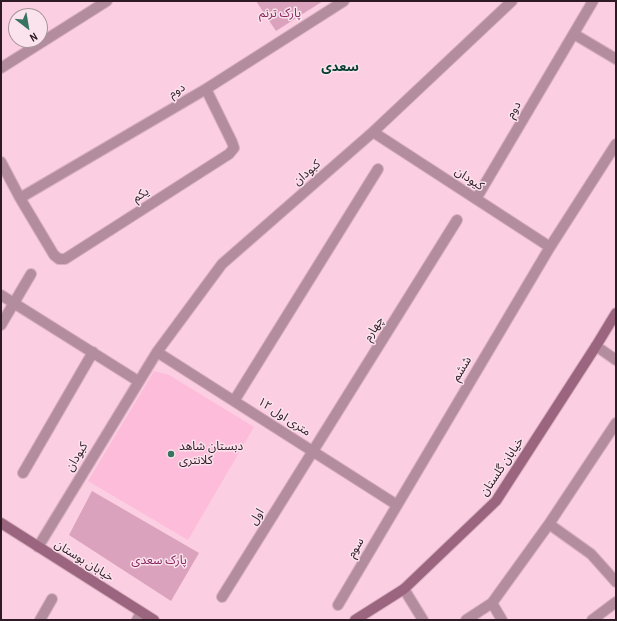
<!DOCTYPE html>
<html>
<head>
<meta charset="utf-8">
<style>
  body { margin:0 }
  #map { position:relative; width:617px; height:621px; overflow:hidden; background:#fccee2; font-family:"Archivo Narrow",sans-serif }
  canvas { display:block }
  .frame { position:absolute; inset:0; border:2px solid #2e1a24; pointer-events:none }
  .north { position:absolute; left:8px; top:8px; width:40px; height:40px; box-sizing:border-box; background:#fae3ed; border:1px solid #a8939d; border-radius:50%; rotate:149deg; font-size:11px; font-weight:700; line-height:16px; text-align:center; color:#2e1a24 }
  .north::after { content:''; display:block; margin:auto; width:14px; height:18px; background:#377460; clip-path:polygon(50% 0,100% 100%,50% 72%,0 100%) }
</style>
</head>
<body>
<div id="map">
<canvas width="617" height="621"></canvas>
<div class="frame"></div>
<div class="north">N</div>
</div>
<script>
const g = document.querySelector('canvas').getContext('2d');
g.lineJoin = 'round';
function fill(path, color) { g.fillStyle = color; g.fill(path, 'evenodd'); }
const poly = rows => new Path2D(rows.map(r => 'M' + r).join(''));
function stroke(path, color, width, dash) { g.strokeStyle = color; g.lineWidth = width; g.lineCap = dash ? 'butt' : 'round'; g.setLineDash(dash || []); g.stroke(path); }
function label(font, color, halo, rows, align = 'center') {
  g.font = font + ' "Archivo Narrow","Noto Sans Arabic",sans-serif'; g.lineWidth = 3; g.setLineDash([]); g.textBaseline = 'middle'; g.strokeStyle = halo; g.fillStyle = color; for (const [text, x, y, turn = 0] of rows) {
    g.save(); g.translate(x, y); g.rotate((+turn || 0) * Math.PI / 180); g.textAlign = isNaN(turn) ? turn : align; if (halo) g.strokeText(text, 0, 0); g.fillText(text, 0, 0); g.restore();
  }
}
fill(poly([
  [154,371,169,375,254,427,188,540,88,481]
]), '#fdbcda');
fill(poly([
  [256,1,323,1,276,31],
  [92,491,199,553,171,601,69,535]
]), '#daa2bc');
const street = poly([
  [574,34,616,59],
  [1,68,107,1],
  [373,132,550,247],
  [1,162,20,198,54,255,59,259,65,259,229,154,234,148,232,142,206,89],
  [20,198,206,89,344,1],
  [476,199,593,1],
  [1,295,138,381],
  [1,325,31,274],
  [596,346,616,360],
  [157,352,397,505],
  [234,401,378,169],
  [23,473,93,352],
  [549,524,591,554,616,582],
  [38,547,157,352,222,264,373,132,512,1],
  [404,589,423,620],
  [222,597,457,220],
  [492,603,502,620],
  [338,605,550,247,616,144],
  [40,620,52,599],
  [137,620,141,612],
  [466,620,492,603,549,524,616,423],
  [592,620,616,602]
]);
const secondary = poly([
  [1,523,154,620],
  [355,620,404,589,496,501,596,346,616,313]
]);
stroke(street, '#d7aec0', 12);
stroke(secondary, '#d7aec0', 12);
stroke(street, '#b38d9e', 10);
stroke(secondary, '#9c657f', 10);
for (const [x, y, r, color] of [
  [171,454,4,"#377460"]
]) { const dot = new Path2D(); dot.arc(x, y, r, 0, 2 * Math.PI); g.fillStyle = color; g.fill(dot); stroke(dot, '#fae3ed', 1.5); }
label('12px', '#87235c', '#fae3ed', [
  ["پارک ترنم",280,14],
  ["پارک سعدی",159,561]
]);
label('12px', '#2e1a24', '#fae3ed', [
  ["دوم",177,91,-31],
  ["دوم",514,110,-59],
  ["کبودان",307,173,-41],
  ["کیودان",469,179,33],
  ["یکم",141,195,-33],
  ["چهارم",374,329,-58],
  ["ششم",462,369,-59],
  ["۱۲ متری اول",284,417,33],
  ["کبودان",77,457,-59],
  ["خیابان گلستان",502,467,-56],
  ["اول",257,517,-58],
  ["سوم",356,548,-59],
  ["خیابان بوستان",84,561,32]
]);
label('12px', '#2e1a24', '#fae3ed', [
  ["دبستان شاهد",179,447],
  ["کلانتری",179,461]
], 'left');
label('bold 13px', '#063d2f', '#fae3ed', [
  ["سعدی",340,68]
]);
</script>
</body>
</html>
